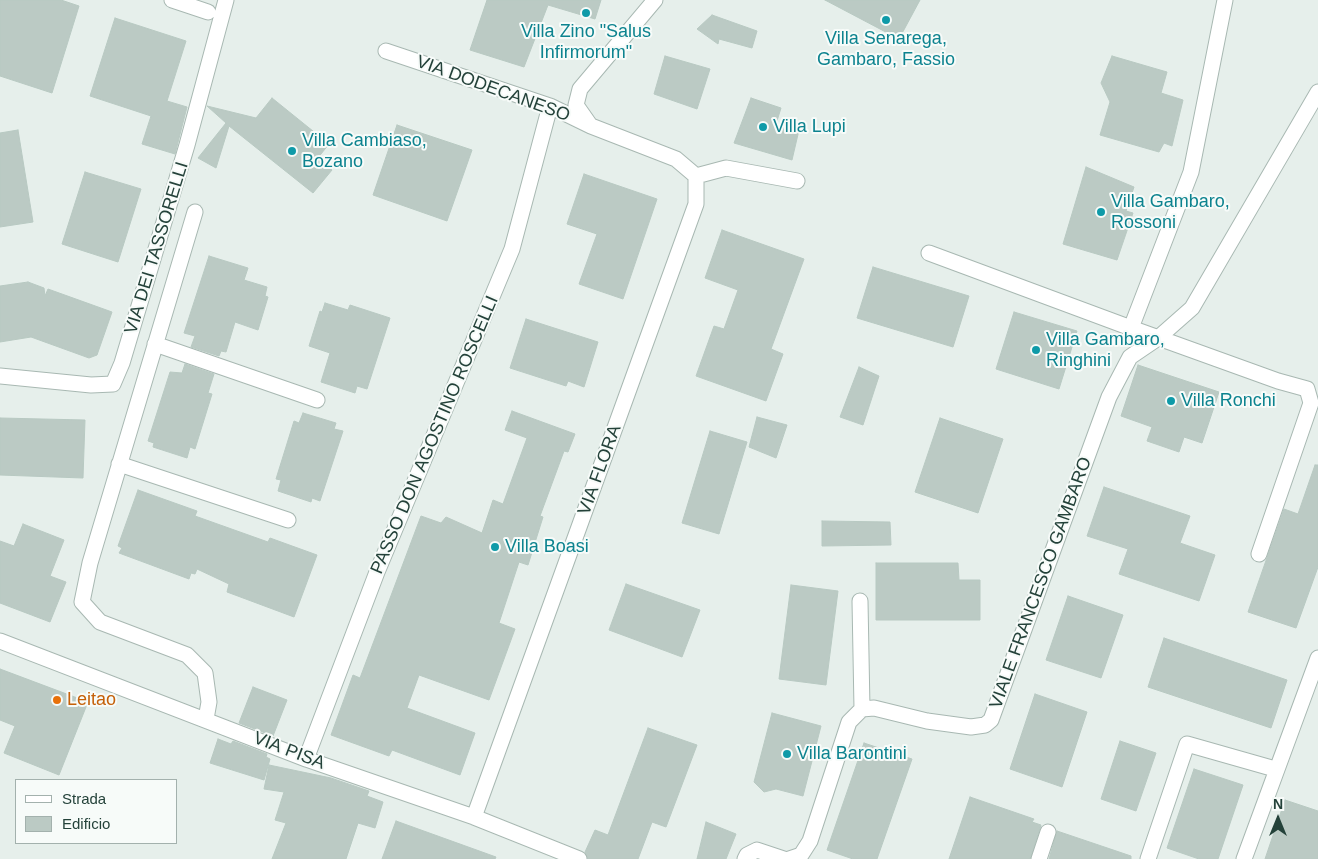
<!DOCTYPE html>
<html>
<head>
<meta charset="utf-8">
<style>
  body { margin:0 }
  #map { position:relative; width:1318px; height:859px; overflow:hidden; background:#e6efeb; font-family:Helvetica,sans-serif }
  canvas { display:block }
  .legend { position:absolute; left:15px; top:779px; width:162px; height:65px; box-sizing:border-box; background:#f7fbf9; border:1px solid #a3b1ad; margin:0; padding:6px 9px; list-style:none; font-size:15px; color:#24423a }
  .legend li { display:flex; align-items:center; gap:10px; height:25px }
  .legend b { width:25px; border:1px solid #a3b1ad }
  .north { position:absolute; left:1253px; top:794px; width:50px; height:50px; -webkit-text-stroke:4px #f7fbf9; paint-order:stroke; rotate:0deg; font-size:14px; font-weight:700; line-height:20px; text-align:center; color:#24423a }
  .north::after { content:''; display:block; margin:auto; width:18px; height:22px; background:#24423a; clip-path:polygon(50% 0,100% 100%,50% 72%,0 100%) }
</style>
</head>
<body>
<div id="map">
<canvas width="1318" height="859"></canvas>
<ul class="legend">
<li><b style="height:6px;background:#fff"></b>Strada</li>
<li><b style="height:14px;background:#bbcac4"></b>Edificio</li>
</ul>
<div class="north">N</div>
</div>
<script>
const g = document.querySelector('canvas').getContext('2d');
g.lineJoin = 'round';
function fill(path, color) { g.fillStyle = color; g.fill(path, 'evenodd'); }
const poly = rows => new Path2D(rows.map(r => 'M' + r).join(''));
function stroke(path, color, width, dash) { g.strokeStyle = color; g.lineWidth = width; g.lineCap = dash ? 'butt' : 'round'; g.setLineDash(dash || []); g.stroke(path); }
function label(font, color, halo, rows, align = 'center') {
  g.font = font + ' Helvetica,sans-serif'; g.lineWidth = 4; g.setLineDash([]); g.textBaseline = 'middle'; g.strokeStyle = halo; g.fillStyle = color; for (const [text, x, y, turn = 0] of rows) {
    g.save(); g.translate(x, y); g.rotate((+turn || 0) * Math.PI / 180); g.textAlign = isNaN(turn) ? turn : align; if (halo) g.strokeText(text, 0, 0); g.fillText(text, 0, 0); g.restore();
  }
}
const building = poly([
  [0,0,61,0,79,6,52,93,0,76,0,0],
  [487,0,601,0,595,19,548,5,524,67,470,50,487,0],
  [825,0,920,0,899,39,825,0],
  [712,15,757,31,752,48,719,39,718,44,697,29,712,15],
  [115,18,186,41,167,101,187,107,175,154,142,144,151,116,90,96,115,18],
  [665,56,710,69,697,109,654,94,665,56],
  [1112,56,1167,72,1161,93,1183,100,1172,146,1164,143,1159,152,1100,135,1110,102,1101,83,1112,56],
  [272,98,329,144,317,159,332,170,313,193,229,126,216,168,198,158,226,123,207,106,256,118,272,98],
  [751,98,781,108,776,124,799,130,792,160,734,143,751,98],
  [397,125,472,150,447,221,373,195,397,125],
  [18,130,33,222,0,227,0,133,18,130],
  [1086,167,1134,187,1126,211,1133,213,1117,260,1063,244,1086,167],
  [85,172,141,189,118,262,62,244,85,172],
  [584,174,657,199,623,299,579,284,597,234,567,224,584,174],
  [722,230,804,259,771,349,783,354,766,401,696,376,714,326,724,329,738,290,705,278,722,230],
  [209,256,248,268,244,280,267,287,265,296,268,297,258,330,235,322,226,352,221,351,219,356,191,347,195,336,184,333,209,256],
  [873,267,969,296,953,347,857,318,873,267],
  [28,282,44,288,45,296,48,289,112,312,97,355,89,358,31,337,0,342,0,286,28,282],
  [325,303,348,310,350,305,390,318,367,389,357,386,355,393,321,382,330,353,309,346,320,311,322,312,325,303],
  [1014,312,1077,331,1059,389,996,369,1014,312],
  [526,319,598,342,584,387,568,381,566,386,510,368,526,319],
  [185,364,214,374,208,393,212,394,195,449,190,447,187,458,153,447,154,443,148,441,170,372,182,373,185,364],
  [1138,365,1219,392,1202,443,1184,437,1179,452,1147,441,1152,427,1121,416,1138,365],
  [859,367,879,376,863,425,840,417,859,367],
  [512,411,575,434,568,452,564,451,540,516,543,517,528,565,519,562,499,623,515,629,489,700,419,675,407,708,475,733,460,775,392,750,389,756,331,735,353,675,360,678,421,516,441,523,446,517,482,533,493,500,503,504,527,438,505,430,512,411],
  [303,413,336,423,334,429,343,431,320,501,312,498,311,502,278,491,281,480,276,479,294,421,299,423,303,413],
  [757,417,787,425,776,458,749,447,757,417],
  [0,418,85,420,83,478,0,475,0,418],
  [940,418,1003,439,978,513,915,492,940,418],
  [710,431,747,442,719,534,682,523,710,431],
  [1315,465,1318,465,1318,567,1296,628,1248,612,1284,509,1298,514,1315,465],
  [1104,487,1190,516,1180,543,1215,555,1199,601,1119,574,1128,549,1087,536,1104,487],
  [138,490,197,511,195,516,268,542,270,538,317,555,294,617,227,592,229,584,197,569,195,574,191,573,189,579,119,553,122,548,118,546,138,490],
  [822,521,890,522,891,545,822,546,822,521],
  [23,524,64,540,50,576,66,582,50,622,0,603,0,541,14,546,23,524],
  [876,563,958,563,959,580,980,580,980,620,876,620,876,563],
  [626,584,700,610,682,657,609,630,626,584],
  [791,585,838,591,826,685,779,679,791,585],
  [1068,596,1123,615,1101,678,1046,660,1068,596],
  [1164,638,1287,680,1271,728,1148,687,1164,638],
  [0,669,88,702,59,775,4,753,15,726,0,720,0,669],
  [253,687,287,700,273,736,239,723,253,687],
  [1035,694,1087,712,1062,787,1010,769,1035,694],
  [772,713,821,726,803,796,776,789,764,792,754,782,772,713],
  [648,728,697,745,666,827,652,822,638,859,588,859,585,852,595,830,608,835,648,728],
  [218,739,231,744,233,741,267,754,266,757,270,759,264,780,210,763,218,739],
  [1120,741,1156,753,1136,811,1101,799,1120,741],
  [864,743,912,759,877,859,853,859,827,850,864,743],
  [269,765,331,778,369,791,367,796,383,802,375,828,358,823,346,859,272,859,286,823,275,820,284,792,264,789,269,765],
  [1194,769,1243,785,1218,859,1199,859,1167,848,1194,769],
  [970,797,1034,819,1032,822,1041,825,1030,859,949,859,970,797],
  [1285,800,1318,811,1318,859,1265,859,1285,800],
  [396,821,496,857,495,859,382,859,396,821],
  [706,822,736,834,726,859,697,859,706,822],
  [1057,831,1131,856,1131,859,1049,859,1057,831]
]);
fill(building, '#bbcac4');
stroke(building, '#b8c9c2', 1);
const street = poly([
  [172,0,208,12],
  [386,51,550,106,591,126,676,159,696,176,696,204,474,817],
  [590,125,576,105,580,89,655,0],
  [696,176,726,168,797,181],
  [195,212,90,563,82,602,100,622,187,655,205,673,209,702,206,719],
  [929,253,1131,328,1278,381,1307,389,1311,403,1259,554],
  [1131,328,1191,172,1225,0],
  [155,344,317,400],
  [0,376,91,385,113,384,122,363,187,145,226,0],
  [119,464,288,520],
  [860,601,862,709],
  [0,641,306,759,474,817,579,859],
  [306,759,377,572,512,249,550,106],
  [745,859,747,855,757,850,784,859],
  [789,859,801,855,810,841,849,722,862,709,874,708,927,721,971,727,985,725,991,720,1109,397,1130,357,1158,338,1192,308,1318,92],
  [1039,859,1048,832],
  [1148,859,1187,744,1275,769],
  [1244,859,1318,658]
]);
stroke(street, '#a8b8b2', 17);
stroke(street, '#fff', 15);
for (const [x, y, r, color] of [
  [586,13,5,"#0f9aa8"],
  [886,20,5,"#0f9aa8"],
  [763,127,5,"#0f9aa8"],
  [292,151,5,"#0f9aa8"],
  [1101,212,5,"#0f9aa8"],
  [1036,350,5,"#0f9aa8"],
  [1171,401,5,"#0f9aa8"],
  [495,547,5,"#0f9aa8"],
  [57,700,5,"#e8710a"],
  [787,754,5,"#0f9aa8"]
]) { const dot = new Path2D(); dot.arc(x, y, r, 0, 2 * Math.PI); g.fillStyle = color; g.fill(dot); stroke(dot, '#f7fbf9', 2); }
label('18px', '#0d838f', '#f7fbf9', [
  ["Villa Zino \"Salus",586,32,"center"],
  ["Infirmorum\"",586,53,"center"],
  ["Villa Senarega,",886,39,"center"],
  ["Gambaro, Fassio",886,60,"center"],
  ["Villa Lupi",773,127],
  ["Villa Cambiaso,",302,141],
  ["Bozano",302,162],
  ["Villa Gambaro,",1111,202],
  ["Rossoni",1111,223],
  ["Villa Gambaro,",1046,340],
  ["Ringhini",1046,361],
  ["Villa Ronchi",1181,401],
  ["Villa Boasi",505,547],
  ["Villa Barontini",797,754]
], 'left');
label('18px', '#24423a', '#f7fbf9', [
  ["VIA DODECANESO",493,89,20],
  ["VIA DEI TASSORELLI",157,248,-73],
  ["PASSO DON AGOSTINO ROSCELLI",435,435,-67],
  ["VIA FLORA",600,470,-70],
  ["VIALE FRANCESCO GAMBARO",1041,583,-70],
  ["VIA PISA",289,751,21]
]);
label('18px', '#c56008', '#f7fbf9', [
  ["Leitao",67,700]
], 'left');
</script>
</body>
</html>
